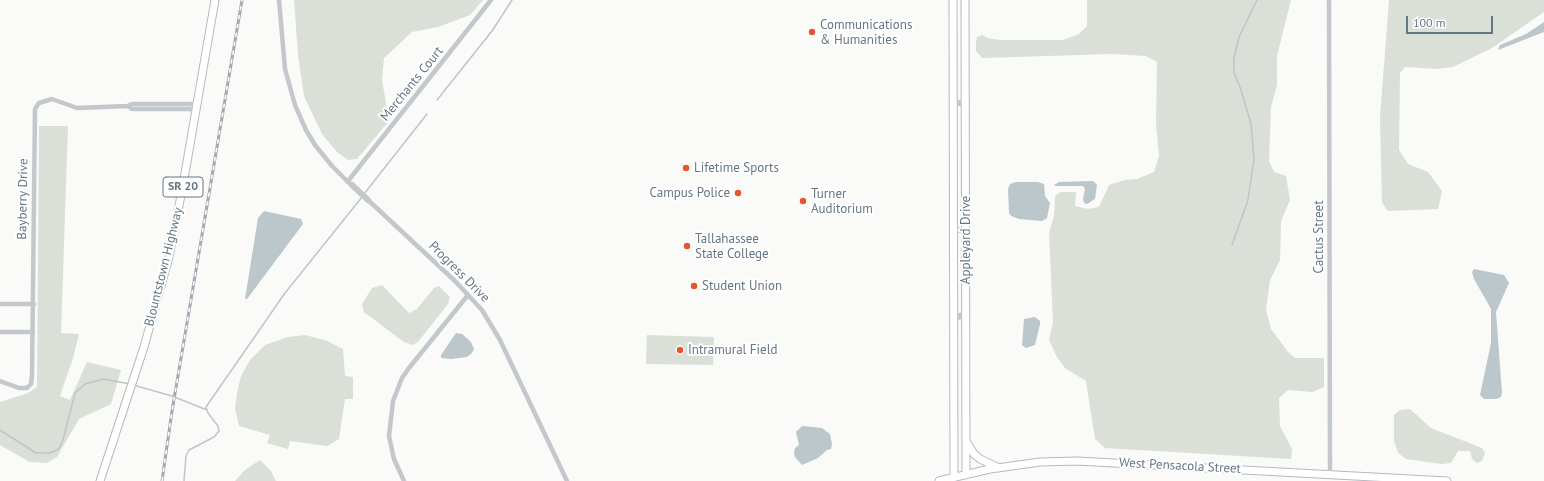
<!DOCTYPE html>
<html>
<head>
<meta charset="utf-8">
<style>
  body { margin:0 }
  #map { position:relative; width:1544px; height:481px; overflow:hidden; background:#fafaf8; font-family:"PT Sans",sans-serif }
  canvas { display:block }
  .scale { position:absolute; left:1406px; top:16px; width:87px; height:18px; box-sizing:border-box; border:2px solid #657683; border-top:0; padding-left:5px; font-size:12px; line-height:14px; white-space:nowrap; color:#657683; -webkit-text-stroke:3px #fff; paint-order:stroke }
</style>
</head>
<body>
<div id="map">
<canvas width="1544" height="481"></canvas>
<div class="scale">100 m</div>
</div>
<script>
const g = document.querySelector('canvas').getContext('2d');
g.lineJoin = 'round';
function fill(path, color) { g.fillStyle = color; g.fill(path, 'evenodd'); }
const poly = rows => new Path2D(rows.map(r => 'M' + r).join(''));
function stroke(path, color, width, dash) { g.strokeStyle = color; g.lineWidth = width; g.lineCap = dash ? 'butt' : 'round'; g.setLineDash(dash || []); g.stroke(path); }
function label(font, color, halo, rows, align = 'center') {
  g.font = font + ' "PT Sans",sans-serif'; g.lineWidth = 4; g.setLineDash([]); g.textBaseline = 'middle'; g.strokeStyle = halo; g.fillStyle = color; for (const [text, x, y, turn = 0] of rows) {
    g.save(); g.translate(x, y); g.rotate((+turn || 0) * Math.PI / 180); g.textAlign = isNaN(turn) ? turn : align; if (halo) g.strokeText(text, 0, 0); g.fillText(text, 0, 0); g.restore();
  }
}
fill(poly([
  [294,0,483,0,470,15,438,27,412,32,384,58,382,80,389,121,357,159,348,160,337,152,322,134,304,96,298,55],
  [1087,0,1291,0,1277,56,1277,85,1271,107,1269,161,1274,172,1286,176,1290,200,1281,221,1280,260,1270,280,1266,310,1271,329,1288,352,1295,358,1324,358,1324,387,1313,392,1288,390,1279,398,1280,426,1292,449,1291,459,1105,448,1095,439,1086,381,1065,368,1057,357,1049,340,1053,322,1049,233,1054,216,1055,196,1060,192,1076,192,1075,206,1088,209,1099,207,1109,185,1125,180,1137,179,1154,172,1159,156,1156,123,1157,62,1146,56,1112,54,982,58,976,51,976,43,977,37,982,35,988,38,1000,40,1063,40,1079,34,1087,26],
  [1389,0,1544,0,1544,12,1492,48,1453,67,1437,69,1405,67,1400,73,1399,150,1408,164,1428,172,1442,191,1438,209,1388,211,1382,203,1380,117],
  [39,126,68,126,61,333,79,334,73,358,60,396,70,400,87,362,121,370,111,404,79,419,57,457,47,463,30,462,0,445,0,402,28,393,37,387],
  [382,285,409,313,417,309,434,288,439,286,450,297,448,304,418,342,413,345,404,342,364,312,362,304,372,288],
  [305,335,325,340,343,349,345,376,353,377,353,399,345,399,339,439,327,446,290,441,288,449,267,443,270,435,239,426,235,409,237,393,241,376,250,360,265,345,288,337],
  [647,335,714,337,713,365,646,364],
  [1410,409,1431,428,1482,448,1485,453,1482,461,1477,463,1472,459,1470,451,1458,451,1451,463,1442,464,1406,459,1398,453,1394,441,1394,415,1400,410],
  [260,460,271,471,276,481,235,481,245,470]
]), '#dadfd7');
fill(poly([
  [1544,22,1544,32,1498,50,1500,45,1526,34],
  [1093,181,1097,185,1095,199,1087,204,1084,203,1083,199,1085,189,1083,186,1055,186,1054,185,1059,182],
  [1016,182,1038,182,1044,184,1045,196,1050,203,1047,218,1042,221,1019,219,1011,216,1009,213,1008,189,1010,184],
  [264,211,301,219,303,224,247,299,245,299,258,218],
  [1474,269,1504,275,1509,283,1496,312,1502,393,1501,397,1496,399,1484,399,1480,395,1491,343,1491,309,1474,279,1472,272],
  [1035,317,1040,321,1040,324,1035,345,1026,348,1022,345,1024,319],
  [456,333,462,334,471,342,474,349,472,353,467,357,451,359,441,358,441,355],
  [802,426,822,428,830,434,832,444,831,449,827,450,818,458,802,465,795,457,794,453,795,448,799,445,796,432]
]), '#bbc7cb');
stroke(poly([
  [437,100,492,31,512,0],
  [364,194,427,114],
  [1232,245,1248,200,1254,159,1251,124,1240,87,1234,73,1234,58,1239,37,1257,0],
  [133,385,172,396,207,410],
  [0,430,36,453,49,453,57,450,60,447,63,440,75,393,85,384,104,379,130,384],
  [184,481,186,456,189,450,214,437,219,431,218,426,208,413,206,407,285,293,362,197]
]), '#bbc7cb', 1.5);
const secondary = poly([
  [953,0,954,477],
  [965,0,966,474],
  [967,443,974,454,980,459,999,468],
  [939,481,990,469,1040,462,1077,461,1447,481]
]);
const primary = poly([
  [100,481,144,347,169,257,183,185,215,0]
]);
stroke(secondary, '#b3babf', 9);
stroke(primary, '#b5babe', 9);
stroke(poly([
  [279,0,285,69,295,105,306,130,315,145,332,166,349,183],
  [1329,0,1330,474],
  [128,106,132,109,197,109],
  [348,181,491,0],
  [368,200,455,281,482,310,500,340,567,481],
  [0,304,34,304],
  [0,332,33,332],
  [0,381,19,388,27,388,31,384,32,375,35,109,39,103,52,99,77,108,128,106,132,104,197,104],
  [404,481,394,459,389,436,393,401,402,378,409,368,468,295]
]), '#c3c8cc', 4.5);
stroke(poly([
  [954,103,965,103],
  [352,185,368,200],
  [954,230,966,230],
  [954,319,966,313]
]), '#c3c8cc', 6);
stroke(secondary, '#fff', 7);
stroke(primary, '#fff', 7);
const rail = poly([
  [162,481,172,411,242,0]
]);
stroke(rail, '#a2aab0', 3);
stroke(rail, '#fff', 1.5, [4.5]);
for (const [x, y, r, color] of [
  [812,32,4,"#e4572e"],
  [686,168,4,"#e4572e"],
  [738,193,4,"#e4572e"],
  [803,201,4,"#e4572e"],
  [687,246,4,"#e4572e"],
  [694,286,4,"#e4572e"],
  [680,350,4,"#e4572e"]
]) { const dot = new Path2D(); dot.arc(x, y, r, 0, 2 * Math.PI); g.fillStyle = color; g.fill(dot); stroke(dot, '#fff', 1.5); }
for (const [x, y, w] of [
  [183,187,40]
]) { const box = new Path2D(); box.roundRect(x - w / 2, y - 10, w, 20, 3); g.fillStyle = '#fff'; g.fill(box); stroke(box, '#657683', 1); }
label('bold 12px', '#657683', null, [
  ["SR 20",183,187]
]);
label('13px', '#657683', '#fff', [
  ["Communications",820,25],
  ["& Humanities",820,40],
  ["Lifetime Sports",694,168],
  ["Campus Police",730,193,"right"],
  ["Turner",811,194],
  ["Auditorium",811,209],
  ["Tallahassee",695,239],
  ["State College",695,254],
  ["Student Union",702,286],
  ["Intramural Field",688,350]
], 'left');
label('13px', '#657683', '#fff', [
  ["Merchants Court",412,84,-51],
  ["Bayberry Drive",23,199,-89],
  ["Cactus Street",1319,237,-90],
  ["Appleyard Drive",966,240,-90],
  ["Blountstown Highway",164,267,-76],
  ["Progress Drive",459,272,45],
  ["West Pensacola Street",1180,466,3]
]);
</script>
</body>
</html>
